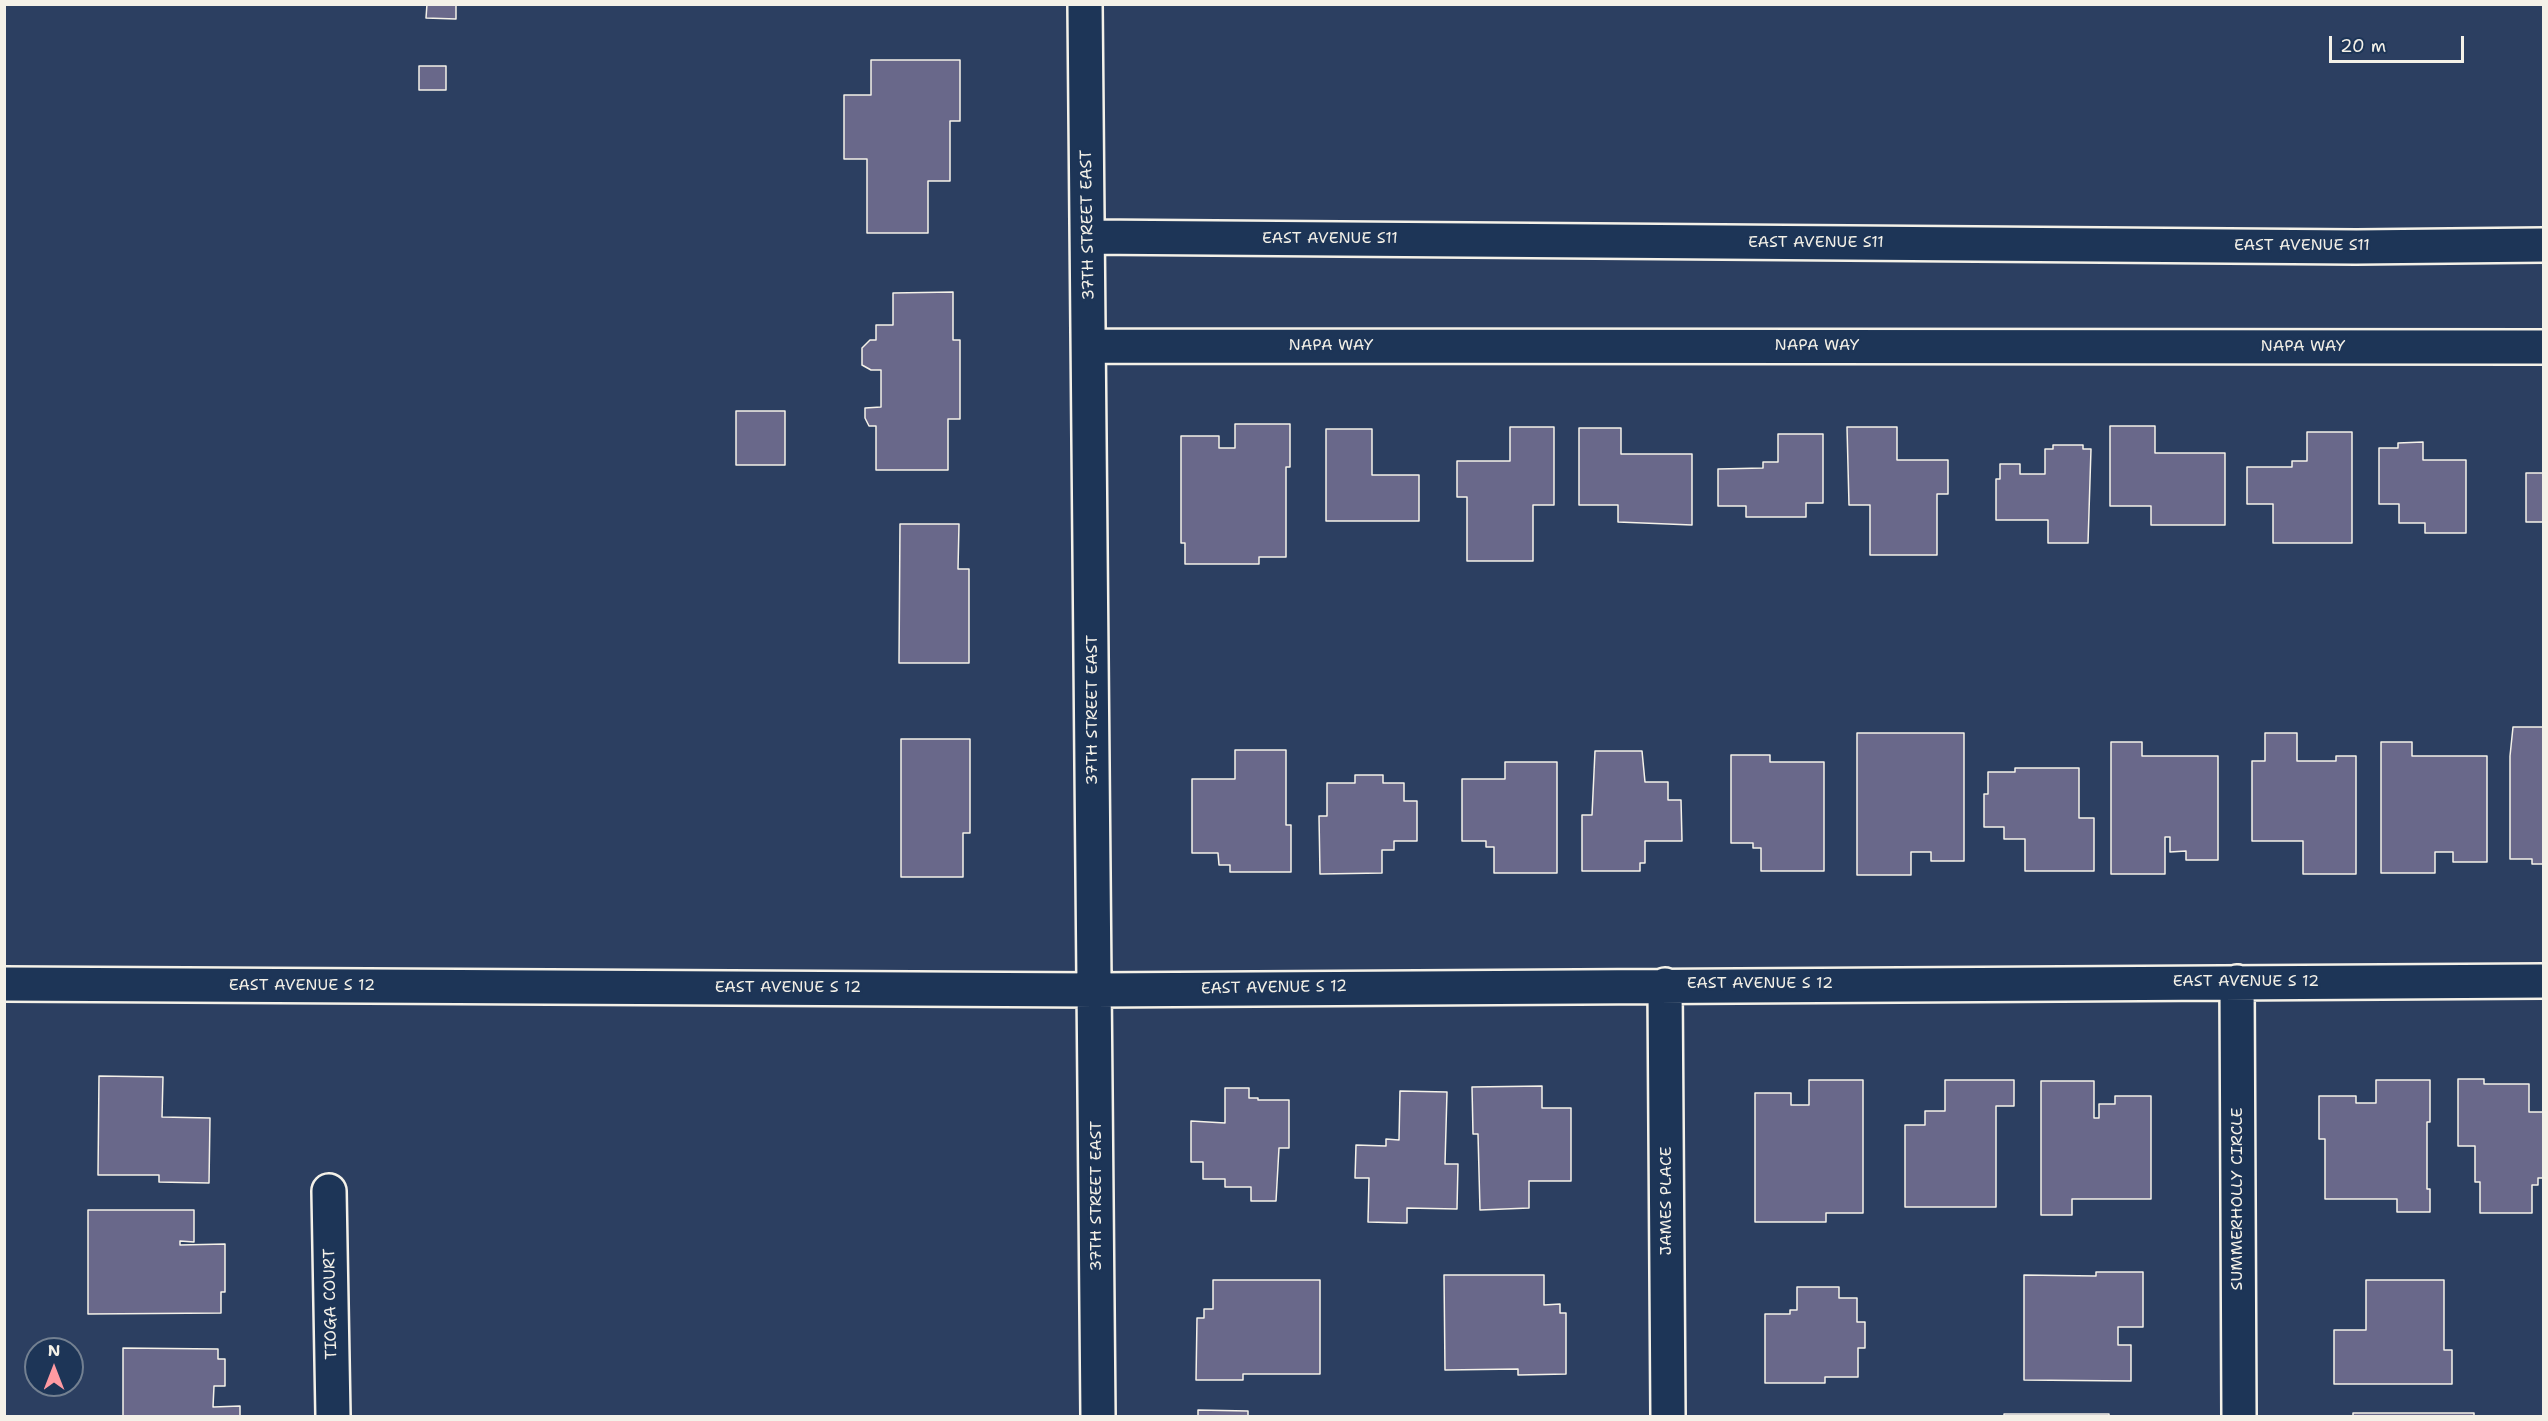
<!DOCTYPE html>
<html>
<head>
<meta charset="utf-8">
<style>
  body { margin:0 }
  #map { position:relative; width:2548px; height:1421px; overflow:hidden; background:#2c3f61; font-family:"Shantell Sans",sans-serif }
  canvas { display:block }
  .frame { position:absolute; inset:0; border:6px solid #f4f1e8; pointer-events:none }
  .north { position:absolute; left:24px; top:1337px; width:60px; height:60px; box-sizing:border-box; background:#1d3557; border:2px solid #738091; border-radius:50%; rotate:0deg; font-size:16px; font-weight:700; line-height:24px; text-align:center; color:#f4f1e8 }
  .north::after { content:''; display:block; margin:auto; width:21px; height:27px; background:#ff9aa2; clip-path:polygon(50% 0,100% 100%,50% 72%,0 100%) }
  .scale { position:absolute; left:2329px; top:36px; width:135px; height:27px; box-sizing:border-box; border:3px solid #f4f1e8; border-top:0; padding-left:8px; font-size:18px; line-height:21px; white-space:nowrap; color:#f4f1e8; -webkit-text-stroke:4px #1d3557; paint-order:stroke }
</style>
</head>
<body>
<div id="map">
<canvas width="2548" height="1421"></canvas>
<div class="frame"></div>
<div class="north">N</div>
<div class="scale">20 m</div>
</div>
<script>
const g = document.querySelector('canvas').getContext('2d');
g.lineJoin = 'round';
function fill(path, color) { g.fillStyle = color; g.fill(path, 'evenodd'); }
const poly = rows => new Path2D(rows.map(r => 'M' + r).join(''));
function stroke(path, color, width, dash) { g.strokeStyle = color; g.lineWidth = width; g.lineCap = dash ? 'butt' : 'round'; g.setLineDash(dash || []); g.stroke(path); }
function label(font, color, halo, rows, align = 'center') {
  g.font = font + ' "Shantell Sans",sans-serif'; g.lineWidth = 5; g.setLineDash([]); g.textBaseline = 'middle'; g.strokeStyle = halo; g.fillStyle = color; for (const [text, x, y, turn = 0] of rows) {
    g.save(); g.translate(x, y); g.rotate((+turn || 0) * Math.PI / 180); g.textAlign = isNaN(turn) ? turn : align; if (halo) g.strokeText(text, 0, 0); g.fillText(text, 0, 0); g.restore();
  }
}
const building = poly([
  [427,4,456,4,456,19,426,18,427,4],
  [871,60,960,60,960,121,950,121,950,181,928,181,928,233,867,233,867,159,844,159,844,95,871,95,871,60],
  [419,66,446,66,446,90,419,90,419,66],
  [953,292,953,340,960,340,960,419,948,419,948,470,876,470,876,426,869,426,865,418,865,408,881,407,881,370,871,370,862,365,862,348,870,340,876,340,876,325,893,325,893,293,953,292],
  [736,411,785,411,785,465,736,465,736,411],
  [1235,424,1290,424,1290,467,1286,467,1286,557,1259,557,1259,564,1185,564,1185,543,1181,543,1181,436,1219,436,1219,448,1235,448,1235,424],
  [2110,426,2155,426,2155,453,2225,453,2225,525,2151,525,2151,506,2110,506,2110,426],
  [1510,427,1554,427,1554,505,1533,505,1533,561,1467,561,1467,497,1457,497,1457,461,1510,461,1510,427],
  [1847,427,1897,427,1897,460,1948,460,1948,494,1937,494,1937,555,1870,555,1870,505,1849,505,1847,427],
  [1579,428,1621,428,1621,454,1692,454,1692,525,1618,522,1618,505,1579,505,1579,428],
  [1326,429,1372,429,1372,475,1419,475,1419,521,1326,521,1326,429],
  [2307,432,2352,432,2352,543,2273,543,2273,504,2247,504,2247,467,2292,467,2292,461,2307,461,2307,432],
  [1778,434,1823,434,1823,503,1806,503,1806,517,1746,517,1746,506,1718,506,1718,469,1763,468,1763,462,1778,462,1778,434],
  [2423,442,2423,460,2466,460,2466,533,2425,533,2425,523,2399,523,2399,504,2379,504,2379,448,2398,448,2398,443,2423,442],
  [2053,445,2083,445,2083,449,2091,449,2088,543,2048,543,2048,520,1996,520,1996,479,2000,479,2000,464,2020,464,2020,474,2045,474,2045,449,2053,449,2053,445],
  [2526,473,2544,473,2544,522,2526,522,2526,473],
  [900,524,959,524,958,569,969,569,969,663,899,663,900,524],
  [2513,727,2544,727,2544,864,2532,864,2532,859,2510,859,2510,756,2513,727],
  [1857,733,1964,733,1964,861,1931,861,1931,852,1911,852,1911,875,1857,875,1857,733],
  [2265,733,2297,733,2297,761,2336,761,2336,756,2356,756,2356,874,2303,874,2303,841,2252,841,2252,761,2265,761,2265,733],
  [901,739,970,739,970,833,963,833,963,877,901,877,901,739],
  [2111,742,2142,742,2142,756,2218,756,2218,860,2186,860,2186,851,2170,852,2170,837,2165,837,2165,874,2111,874,2111,742],
  [2381,742,2412,742,2412,756,2487,756,2487,862,2453,862,2453,852,2435,852,2435,873,2381,873,2381,742],
  [1235,750,1286,750,1286,825,1291,825,1291,872,1230,872,1230,865,1219,865,1218,853,1192,853,1192,779,1235,779,1235,750],
  [1595,751,1642,751,1645,782,1668,782,1668,800,1681,800,1682,841,1645,841,1645,863,1640,863,1640,871,1582,871,1582,815,1592,815,1595,751],
  [1731,755,1770,755,1770,762,1824,762,1824,871,1761,871,1761,848,1753,848,1753,843,1731,843,1731,755],
  [1505,762,1557,762,1557,873,1494,873,1494,847,1486,847,1486,841,1462,841,1462,779,1505,779,1505,762],
  [2015,768,2079,768,2079,818,2094,818,2094,871,2025,871,2025,839,2004,839,2004,827,1984,827,1984,794,1988,794,1988,772,2015,772,2015,768],
  [1355,775,1383,775,1383,783,1404,783,1404,801,1417,801,1417,841,1394,841,1394,850,1382,850,1382,873,1320,874,1319,816,1327,816,1327,783,1355,783,1355,775],
  [99,1076,163,1077,162,1117,210,1118,209,1183,159,1182,159,1175,98,1175,99,1076],
  [2458,1079,2484,1079,2484,1084,2529,1084,2529,1112,2544,1112,2544,1178,2538,1178,2538,1185,2532,1185,2532,1213,2480,1213,2480,1182,2475,1182,2475,1146,2458,1146,2458,1079],
  [1809,1080,1863,1080,1863,1213,1826,1213,1826,1222,1755,1222,1755,1093,1791,1093,1791,1105,1809,1105,1809,1080],
  [1945,1080,2014,1080,2014,1106,1996,1106,1996,1207,1905,1207,1905,1125,1925,1125,1925,1111,1945,1111,1945,1080],
  [2376,1080,2430,1080,2430,1122,2427,1122,2427,1189,2430,1189,2430,1212,2397,1212,2397,1199,2325,1199,2325,1139,2319,1139,2319,1096,2356,1096,2356,1103,2376,1103,2376,1080],
  [2041,1081,2094,1081,2094,1118,2099,1118,2099,1104,2115,1104,2115,1096,2151,1096,2151,1199,2072,1199,2072,1215,2041,1215,2041,1081],
  [1542,1086,1542,1108,1571,1108,1571,1181,1529,1181,1529,1208,1480,1210,1478,1134,1473,1134,1472,1087,1542,1086],
  [1225,1088,1249,1088,1249,1098,1258,1098,1258,1100,1289,1100,1289,1148,1279,1148,1276,1201,1251,1201,1251,1187,1225,1187,1225,1179,1203,1179,1203,1162,1191,1162,1191,1121,1225,1123,1225,1088],
  [1400,1091,1447,1092,1445,1164,1458,1164,1457,1209,1407,1208,1407,1223,1368,1222,1369,1178,1355,1178,1356,1145,1386,1146,1386,1139,1399,1140,1400,1091],
  [88,1210,194,1210,194,1242,180,1241,180,1245,225,1244,225,1292,221,1292,221,1313,88,1314,88,1210],
  [2096,1272,2143,1272,2143,1327,2118,1327,2118,1345,2131,1345,2131,1381,2024,1380,2024,1275,2096,1276,2096,1272],
  [1444,1275,1544,1275,1544,1305,1560,1304,1560,1313,1566,1313,1566,1374,1518,1375,1518,1369,1445,1370,1444,1275],
  [1213,1280,1320,1280,1320,1374,1243,1374,1243,1380,1196,1380,1197,1318,1204,1318,1204,1309,1213,1309,1213,1280],
  [2366,1280,2444,1280,2444,1350,2452,1350,2452,1384,2334,1384,2334,1330,2366,1330,2366,1280],
  [1797,1287,1839,1287,1839,1298,1857,1298,1857,1322,1865,1322,1865,1348,1858,1348,1858,1377,1825,1377,1825,1383,1765,1383,1765,1314,1790,1314,1790,1310,1797,1310,1797,1287],
  [123,1348,218,1349,218,1359,225,1359,225,1386,214,1386,213,1407,240,1406,240,1416,123,1416,123,1348],
  [1198,1410,1248,1411,1248,1416,1198,1416,1198,1410],
  [2353,1413,2474,1413,2474,1416,2353,1416,2353,1413],
  [2004,1414,2109,1414,2109,1416,2004,1416,2004,1414]
]);
fill(building, '#69688a');
stroke(building, '#f4f1e8', 1.5);
const minor = poly([
  [1085,4,1098,1416],
  [1088,237,2356,247,2544,245],
  [1090,346,2544,347],
  [2237,982,2239,1416],
  [4,984,1095,990,2544,981],
  [1665,985,1668,1416],
  [329,1191,333,1416]
]);
stroke(minor, '#f4f1e8', 38);
stroke(minor, '#1d3557', 33);
label('16px', '#f4f1e8', '#1d3557', [
  ["37TH STREET EAST",1088,225,-91],
  ["EAST AVENUE S11",1330,239],
  ["EAST AVENUE S11",1816,243],
  ["EAST AVENUE S11",2302,246],
  ["NAPA WAY",1331,346],
  ["NAPA WAY",1817,346],
  ["NAPA WAY",2303,347],
  ["37TH STREET EAST",1093,710,-90],
  ["EAST AVENUE S 12",2246,982],
  ["EAST AVENUE S 12",1760,984],
  ["EAST AVENUE S 12",302,986],
  ["EAST AVENUE S 12",788,988],
  ["EAST AVENUE S 12",1274,988,-1],
  ["37TH STREET EAST",1097,1196,-90],
  ["SUMMERHOLLY CIRCLE",2238,1199,-90],
  ["JAMES PLACE",1667,1201,-90],
  ["TIOGA COURT",331,1304,-91]
]);
</script>
</body>
</html>
